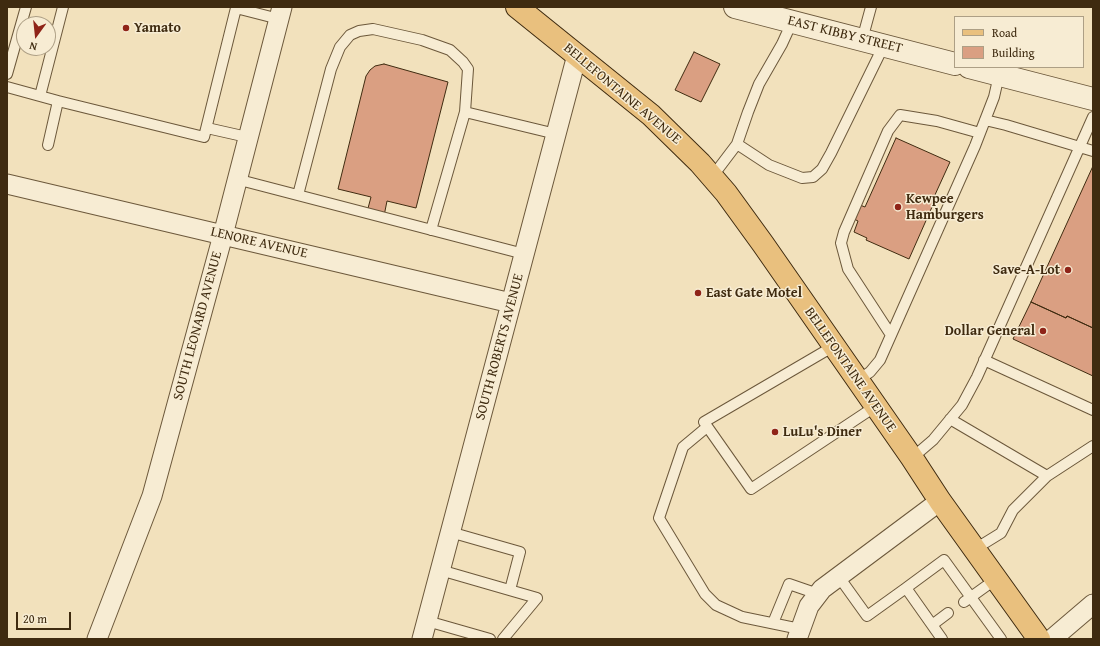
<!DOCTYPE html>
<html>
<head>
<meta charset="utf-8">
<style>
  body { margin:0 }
  #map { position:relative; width:1100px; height:646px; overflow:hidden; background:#f2e1bc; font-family:"Gentium Book Plus",serif }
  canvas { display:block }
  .frame { position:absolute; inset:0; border:8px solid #3f2b10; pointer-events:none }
  .legend { position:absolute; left:954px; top:16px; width:130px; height:52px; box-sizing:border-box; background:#f7ecd3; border:1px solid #ad9f85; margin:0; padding:5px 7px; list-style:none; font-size:12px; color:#3f2b10 }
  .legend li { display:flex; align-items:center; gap:8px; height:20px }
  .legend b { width:20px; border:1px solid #ad9f85 }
  .north { position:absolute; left:16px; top:16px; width:40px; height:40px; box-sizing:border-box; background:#f7ecd3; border:1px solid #ad9f85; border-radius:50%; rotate:195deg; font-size:11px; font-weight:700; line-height:16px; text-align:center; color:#3f2b10 }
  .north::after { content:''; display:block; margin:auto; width:14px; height:18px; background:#8f2418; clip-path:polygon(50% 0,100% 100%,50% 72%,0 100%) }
  .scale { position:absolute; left:16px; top:612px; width:55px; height:18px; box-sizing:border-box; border:2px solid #3f2b10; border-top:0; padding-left:5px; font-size:12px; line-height:14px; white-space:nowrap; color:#3f2b10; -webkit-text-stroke:3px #f7ecd3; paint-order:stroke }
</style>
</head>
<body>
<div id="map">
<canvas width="1100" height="646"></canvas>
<div class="frame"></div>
<ul class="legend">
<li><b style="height:5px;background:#e9c07e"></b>Road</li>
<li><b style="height:11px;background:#da9f82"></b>Building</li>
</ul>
<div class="north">N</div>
<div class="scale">20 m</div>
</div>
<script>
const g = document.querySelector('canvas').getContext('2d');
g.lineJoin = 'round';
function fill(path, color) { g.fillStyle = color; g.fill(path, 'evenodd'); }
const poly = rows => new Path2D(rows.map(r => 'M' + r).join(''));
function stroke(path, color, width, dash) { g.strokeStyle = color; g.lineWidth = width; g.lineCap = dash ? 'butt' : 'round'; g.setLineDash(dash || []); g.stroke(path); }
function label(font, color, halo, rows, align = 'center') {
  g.font = font + ' "Gentium Book Plus",serif'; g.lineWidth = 3; g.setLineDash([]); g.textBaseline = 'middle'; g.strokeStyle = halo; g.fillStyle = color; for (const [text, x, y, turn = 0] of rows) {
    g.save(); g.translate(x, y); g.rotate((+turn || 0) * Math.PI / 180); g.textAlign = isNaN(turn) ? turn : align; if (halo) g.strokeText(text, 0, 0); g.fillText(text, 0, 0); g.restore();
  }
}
const building = poly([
  [694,52,720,64,701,102,675,90,694,52],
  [384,64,448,82,416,208,387,201,384,216,367,212,371,197,338,189,366,76,370,70,375,66,384,64],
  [896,138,950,162,934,197,936,198,909,259,866,240,867,238,854,232,858,221,854,219,860,205,865,207,896,138],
  [1093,166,1093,328,1067,316,1066,318,1031,302,1093,166],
  [1031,302,1066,318,1067,316,1093,328,1093,376,1013,339,1031,302]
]);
fill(building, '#da9f82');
stroke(building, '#3f2b10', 1);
const service = poly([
  [862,40,871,7],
  [7,74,26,7],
  [7,87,58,101,48,145],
  [40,96,63,7],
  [58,101,204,137,236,8,279,19],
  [985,120,1006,125,1093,151],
  [207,128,247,137],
  [737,144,769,165,802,178,813,177,822,169,831,153,884,45],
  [712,177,737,144,748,112,759,84,782,44,792,22],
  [236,179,524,254],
  [298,195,331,69,340,47,350,35,359,31,373,29,422,40,450,50,463,62,468,69,465,112],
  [431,230,465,112,556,134],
  [891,335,848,269,841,243,844,232,888,131,900,115,937,121,980,133],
  [834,346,704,422,751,489,876,406],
  [984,360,1093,410],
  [858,380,870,372,880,360,975,146,994,97,999,75],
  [950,419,1047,476],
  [707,427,683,447,659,518,705,594,716,605,742,617,800,629],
  [912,458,933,440,962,405,977,377,1093,117],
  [450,532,520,552,510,590],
  [975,549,1001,533,1013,510,1047,476,1093,446],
  [440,570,537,598,503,639],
  [839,577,867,616,906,588,942,639],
  [906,588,944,560,1001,639],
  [964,602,996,579],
  [427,621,490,639],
  [773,623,789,584,818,594],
  [932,625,948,613]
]);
const minor = poly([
  [7,184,511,303],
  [97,639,152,496,223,235,282,7],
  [422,639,577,55],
  [797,639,809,606,822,589,940,501],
  [1052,639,1093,604]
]);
const tertiary = poly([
  [735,7,955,64],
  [969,67,1093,99]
]);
const primary = poly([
  [517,7,651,115,700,163,726,193,763,244,912,458,940,501,1039,639]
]);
stroke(service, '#6c583b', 12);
stroke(minor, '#6c583b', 21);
stroke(tertiary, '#6c583b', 24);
stroke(primary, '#3f2b10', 24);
stroke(service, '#f7ecd3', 10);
stroke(minor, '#f7ecd3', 19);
stroke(tertiary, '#f7ecd3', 22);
stroke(primary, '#e9c07e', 22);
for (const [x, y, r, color] of [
  [126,28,4,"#8f2418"],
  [898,207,4,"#8f2418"],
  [1068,270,4,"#8f2418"],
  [698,293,4,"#8f2418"],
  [1043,331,4,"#8f2418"],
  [775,432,4,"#8f2418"]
]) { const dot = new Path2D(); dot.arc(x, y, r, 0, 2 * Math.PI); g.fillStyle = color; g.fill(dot); stroke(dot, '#f7ecd3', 1.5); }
label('bold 14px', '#3f2b10', '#f7ecd3', [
  ["Yamato",134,28],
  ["Kewpee",906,199],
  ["Hamburgers",906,215],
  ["Save-A-Lot",1060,270,"right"],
  ["East Gate Motel",706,293],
  ["Dollar General",1035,331,"right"],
  ["LuLu's Diner",783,432]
], 'left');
label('14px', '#3f2b10', '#f7ecd3', [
  ["EAST KIBBY STREET",845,35,14],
  ["BELLEFONTAINE AVENUE",622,94,40],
  ["LENORE AVENUE",259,243,13],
  ["SOUTH LEONARD AVENUE",198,326,-75],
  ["SOUTH ROBERTS AVENUE",500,347,-75],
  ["BELLEFONTAINE AVENUE",850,370,55]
]);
</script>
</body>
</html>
